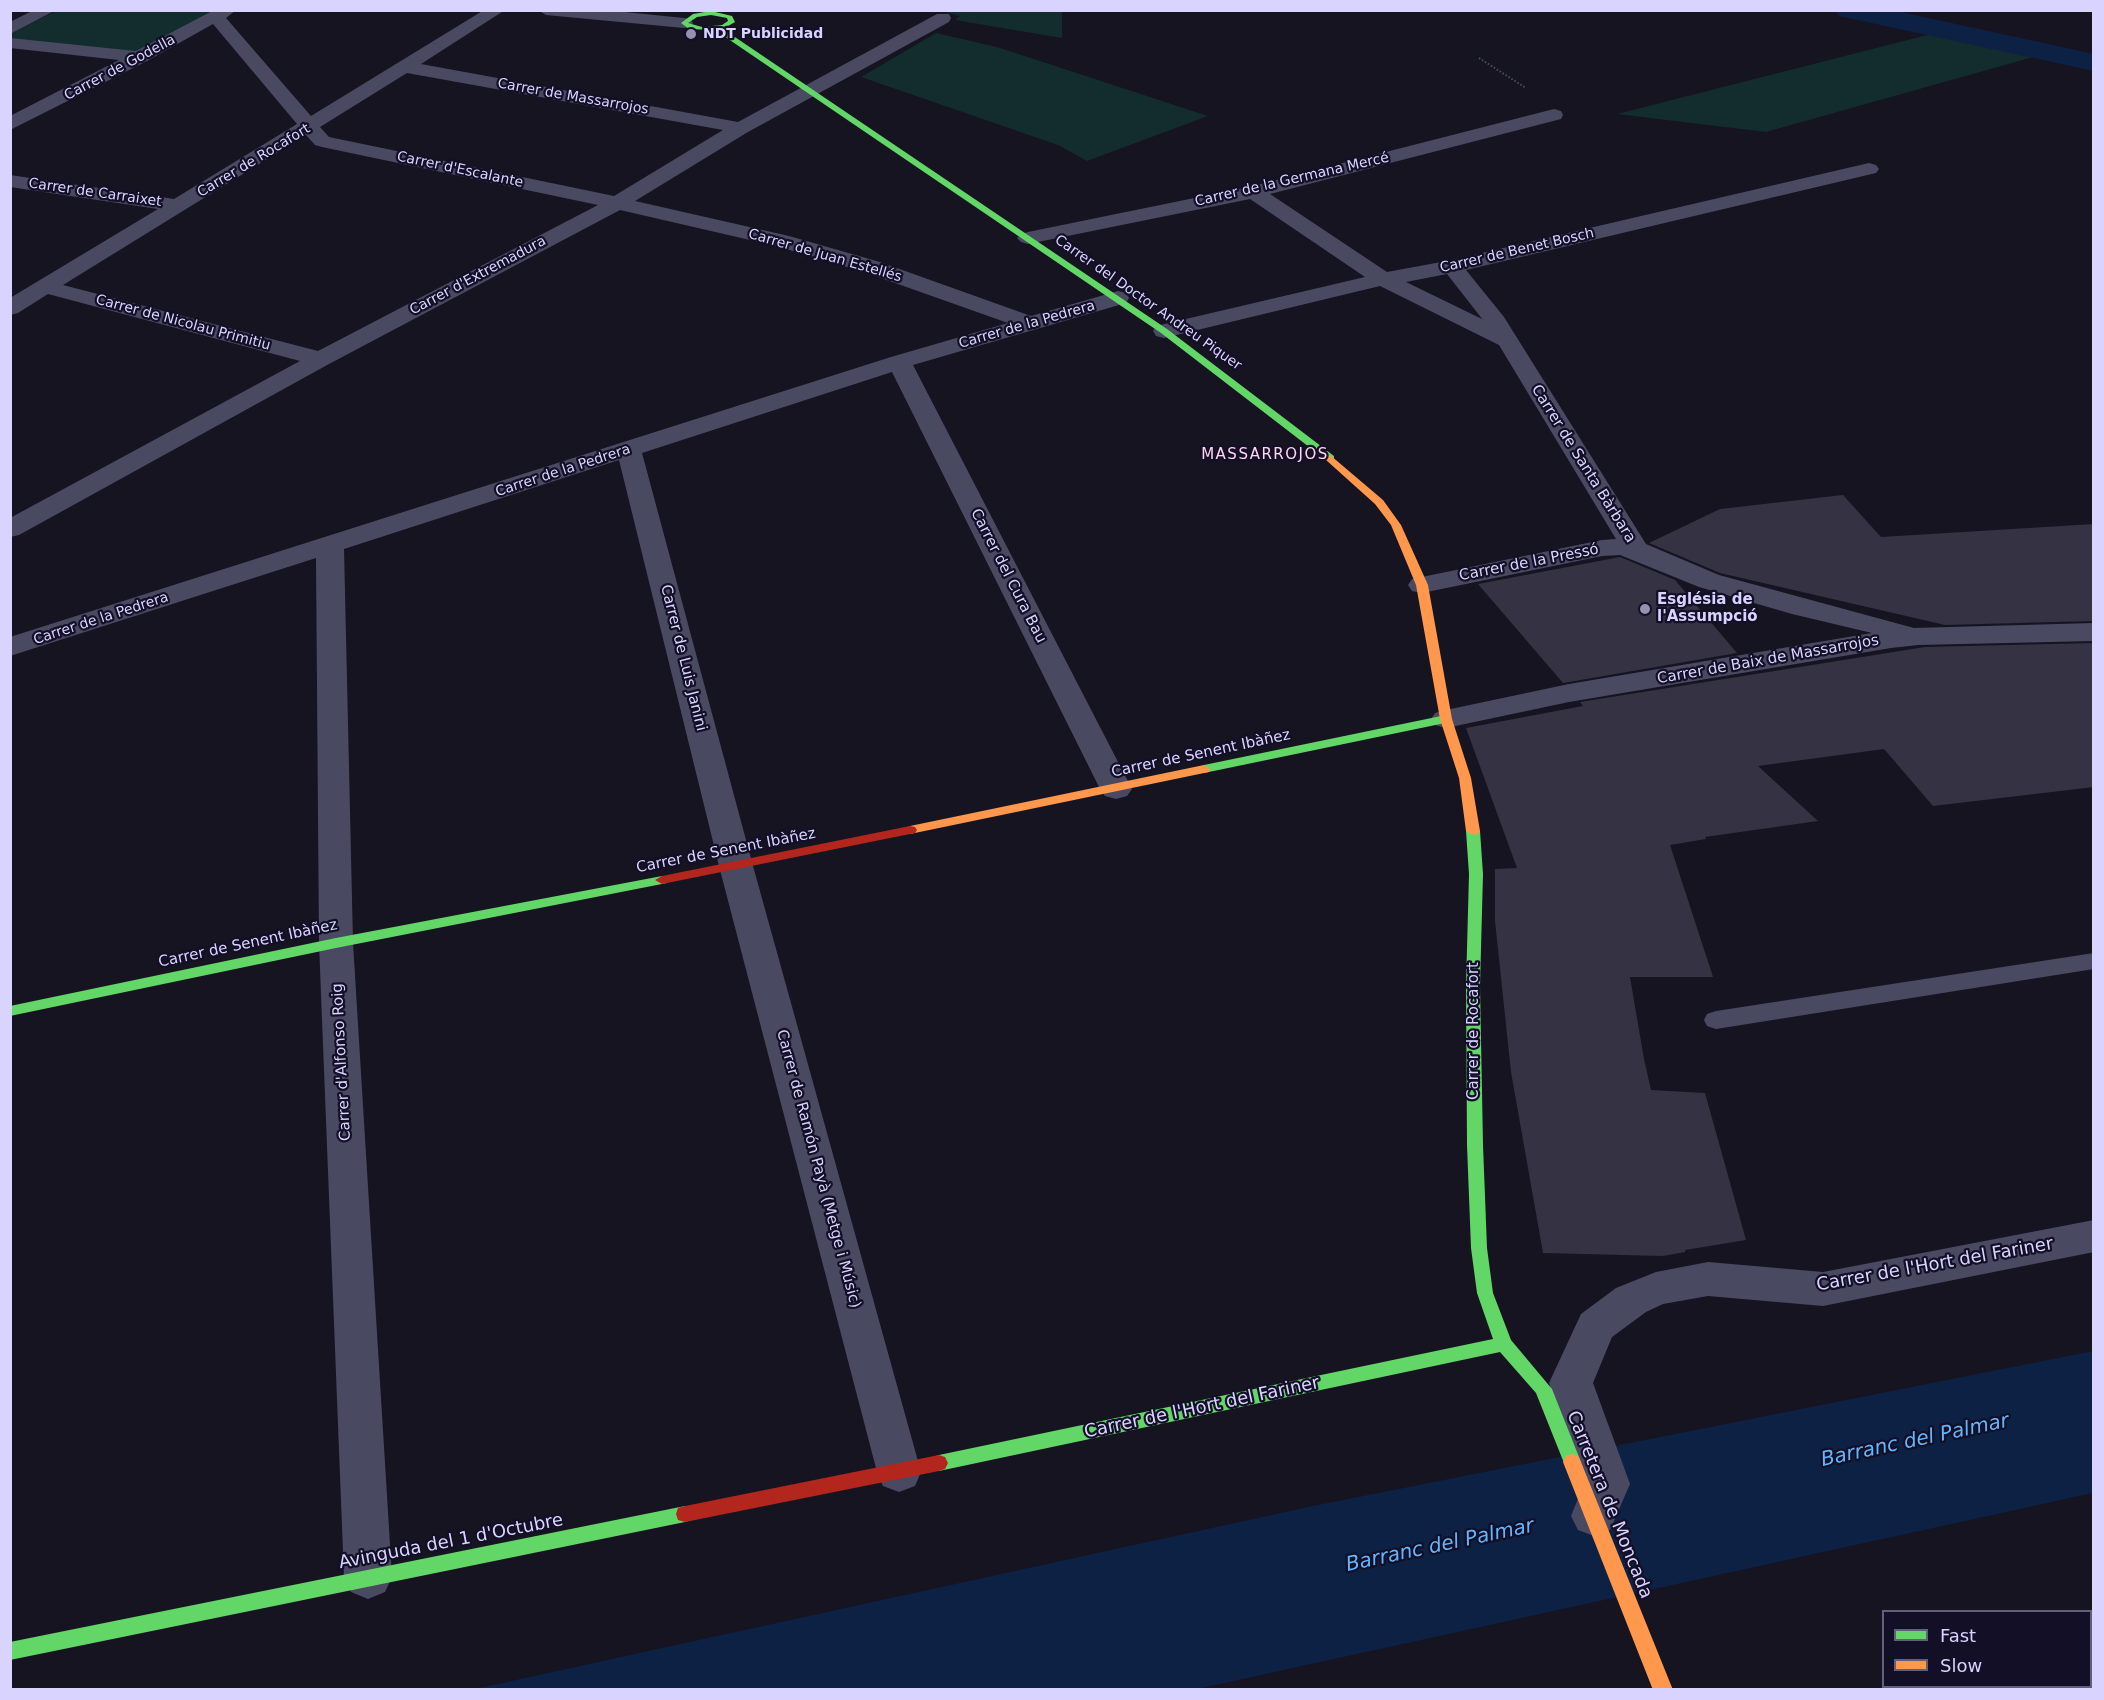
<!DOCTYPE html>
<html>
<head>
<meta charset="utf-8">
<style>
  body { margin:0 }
  #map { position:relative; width:2104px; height:1700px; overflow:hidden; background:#161421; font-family:"DejaVu Sans",sans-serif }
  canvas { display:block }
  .frame { position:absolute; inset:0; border:12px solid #d9d4ff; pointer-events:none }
  .legend { position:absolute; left:1882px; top:1610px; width:210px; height:78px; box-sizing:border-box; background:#130f26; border:2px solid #625e7d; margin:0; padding:8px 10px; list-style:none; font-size:18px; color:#d9d4ff }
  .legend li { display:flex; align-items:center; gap:12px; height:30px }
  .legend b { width:30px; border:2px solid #625e7d }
</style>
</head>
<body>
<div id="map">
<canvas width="2104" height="1700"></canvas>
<div class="frame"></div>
<ul class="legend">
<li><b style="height:8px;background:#63d668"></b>Fast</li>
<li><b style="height:8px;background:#ff974d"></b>Slow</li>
</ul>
</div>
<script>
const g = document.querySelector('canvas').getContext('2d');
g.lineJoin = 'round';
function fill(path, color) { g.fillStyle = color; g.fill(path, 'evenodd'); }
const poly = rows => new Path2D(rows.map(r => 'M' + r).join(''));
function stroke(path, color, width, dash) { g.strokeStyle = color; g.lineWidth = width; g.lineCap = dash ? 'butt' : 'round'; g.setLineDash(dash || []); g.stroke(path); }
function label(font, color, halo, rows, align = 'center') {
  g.font = font + ' "DejaVu Sans",sans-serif'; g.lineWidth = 4.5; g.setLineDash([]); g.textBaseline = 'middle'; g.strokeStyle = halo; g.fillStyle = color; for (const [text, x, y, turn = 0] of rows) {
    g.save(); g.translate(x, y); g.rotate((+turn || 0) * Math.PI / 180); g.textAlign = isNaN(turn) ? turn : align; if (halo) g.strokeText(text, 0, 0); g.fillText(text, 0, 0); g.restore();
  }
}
fill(poly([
  [56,11,221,11,138,55,11,40,11,33],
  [942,11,1062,11,1062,38,955,20,960,16],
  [1943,31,2044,54,1766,132,1617,114],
  [936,33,997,47,1208,116,1087,161,1058,145,861,77]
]), '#132c2d');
fill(poly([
  [2093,1351,2093,1493,1197,1689,470,1690,1308,1507]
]), '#0d2144');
fill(poly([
  [1835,10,1892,10,2094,54,2094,71,1848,18,1839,16,1835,10]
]), '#0d2144');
fill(poly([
  [1843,495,1881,537,2094,524,2094,621,1945,625,1720,573,1649,543,1720,509],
  [1620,557,1675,580,1737,653,1563,683,1478,584],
  [2094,643,2094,787,1933,806,1884,749,1758,766,1818,821,1705,837,1706,839,1670,845,1713,977,1630,977,1644,1059,1651,1090,1705,1093,1746,1240,1685,1250,1685,1252,1663,1256,1543,1253,1511,1072,1495,921,1495,869,1517,868,1466,728,1583,706,1580,702,1925,647]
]), '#343243');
stroke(poly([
  [1479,58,1526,88]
]), '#44505f', 2, [1.5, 2]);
fill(poly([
  [2094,953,2094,969,1716,1029,1707,1026,1704,1020,1707,1014,1716,1011,2094,953]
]), '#4a4962');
fill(poly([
  [34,10,56,10,10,34,10,22,34,10],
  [214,10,236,10,226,18,311,116,484,10,505,10,421,64,738,122,937,14,949,14,951,18,949,22,748,132,635,201,789,236,880,262,1031,316,1118,291,1126,293,1129,298,1126,303,913,365,1132,789,1127,796,1116,799,1105,796,1100,789,892,372,642,453,753,866,921,1472,915,1486,899,1492,883,1486,877,1472,719,866,619,460,344,549,353,943,392,1577,385,1592,368,1599,351,1592,344,1577,319,943,316,558,10,656,10,637,891,357,1008,323,864,272,776,246,620,210,329,364,19,535,10,537,10,518,300,361,48,294,18,313,10,315,10,298,158,209,10,187,10,175,174,199,297,124,213,24,147,61,10,130,10,116,119,60,10,48,10,38,136,51,214,10],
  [407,73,723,130,614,196,329,137,320,127,407,73],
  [306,135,315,145,322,147,598,205,318,351,63,285,306,135],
  [538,10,605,10,684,18,690,19,693,23,690,27,684,28,546,15,538,10],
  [1554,109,1561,111,1563,115,1561,119,1270,194,1387,272,1452,260,1869,163,1876,165,1879,169,1876,173,1466,270,1504,317,1646,544,1719,575,1914,628,2094,623,2094,641,1918,645,1891,648,1569,702,1446,728,1435,725,1431,719,1435,713,1446,710,1569,684,1872,633,1792,614,1699,587,1620,555,1602,556,1422,593,1412,591,1408,585,1412,579,1602,540,1616,539,1499,345,1380,286,1164,338,1156,336,1153,331,1156,326,1365,277,1250,199,1028,244,1021,242,1017,238,1021,234,1028,232,1253,186,1554,109],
  [1447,274,1483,320,1484,320,1406,282,1447,274],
  [2094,1220,2094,1252,1823,1306,1708,1296,1663,1304,1646,1312,1612,1337,1593,1383,1630,1484,1610,1530,1594,1536,1578,1530,1571,1516,1584,1484,1549,1383,1581,1314,1616,1288,1656,1272,1708,1262,1823,1272,2094,1220]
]), '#4a4962');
fill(poly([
  [711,11,732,16,735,22,723,29,1167,329,1334,456,1334,460,1326,460,1161,333,715,30,689,29,681,23,693,14,711,11],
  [711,15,727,18,728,21,722,25,702,27,688,23,697,17,711,15],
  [1446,715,1450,716,1452,719,1450,722,1204,773,1198,769,1204,765,1446,715],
  [1473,827,1480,831,1483,874,1480,986,1483,1145,1487,1248,1493,1293,1511,1340,1552,1389,1581,1462,1578,1468,1572,1470,1566,1468,1536,1393,1500,1352,939,1471,933,1469,930,1463,933,1457,939,1455,1493,1339,1477,1293,1471,1248,1467,1145,1466,986,1469,874,1466,831,1473,827],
  [662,876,667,877,669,880,667,883,336,948,10,1016,10,1006,336,938,662,876],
  [685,1506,692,1508,694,1514,692,1520,685,1522,10,1660,10,1642,685,1506]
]), '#63d668');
fill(poly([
  [1330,455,1383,500,1401,525,1428,585,1452,719,1471,778,1480,831,1478,834,1473,835,1466,831,1459,778,1440,719,1416,585,1391,525,1375,504,1326,460,1325,458,1330,455],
  [1204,765,1210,769,1209,772,910,834,903,830,910,826,1204,765],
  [1572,1454,1578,1456,1581,1462,1673,1690,1653,1690,1563,1462,1566,1456,1572,1454]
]), '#ff974d');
fill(poly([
  [910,826,915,827,917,830,915,833,662,884,655,880,662,876,910,826],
  [939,1455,945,1457,948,1463,945,1469,939,1471,685,1522,678,1520,676,1514,678,1508,685,1506,939,1455]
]), '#b3261e');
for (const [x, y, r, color] of [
  [691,34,6,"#9591b1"],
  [1645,609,6,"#9591b1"]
]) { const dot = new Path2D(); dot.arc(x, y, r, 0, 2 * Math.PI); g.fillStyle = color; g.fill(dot); stroke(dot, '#130f26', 2); }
label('bold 14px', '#d9d4ff', '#130f26', [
  ["NDT Publicidad",703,34]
], 'left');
label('14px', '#d9d4ff', '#130f26', [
  ["Carrer de Godella",120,68,-28],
  ["Carrer de Massarrojos",573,97,10],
  ["Carrer de Rocafort",254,161,-31],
  ["Carrer d'Escalante",460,170,12],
  ["Carrer de la Germana Mercé",1292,180,-13],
  ["Carrer de Carraixet",95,193,8],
  ["Carrer de Benet Bosch",1517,251,-13],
  ["Carrer de Juan Estellés",825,256,16],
  ["Carrer d'Extremadura",478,276,-28],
  ["Carrer del Doctor Andreu Piquer",1148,303,35],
  ["Carrer de Nicolau Primitiu",183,323,15],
  ["Carrer de la Pedrera",1027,325,-16],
  ["Carrer de la Pedrera",563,471,-18],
  ["Carrer de la Pedrera",101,619,-18]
]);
g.letterSpacing = '1.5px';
label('15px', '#ffd6f0', '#130f26', [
  ["MASSARROJOS",1265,455]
]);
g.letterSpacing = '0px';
label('15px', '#d9d4ff', '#130f26', [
  ["Carrer de Santa Bàrbara",1583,464,58],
  ["Carrer de la Pressó",1529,563,-11],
  ["Carrer del Cura Bau",1008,576,63],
  ["Carrer de Luis Janini",683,658,76],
  ["Carrer de Baix de Massarrojos",1768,660,-10],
  ["Carrer de Senent Ibàñez",1201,754,-12],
  ["Carrer de Senent Ibàñez",726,851,-11],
  ["Carrer de Senent Ibàñez",248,944,-12],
  ["Carrer de Rocafort",1474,1031,-90],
  ["Carrer d'Alfonso Roig",342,1062,-93],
  ["Carrer de Ramón Payà (Metge i Músic)",818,1169,75]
]);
label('bold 15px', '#d9d4ff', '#130f26', [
  ["Església de",1657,600],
  ["l'Assumpció",1657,617]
], 'left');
label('18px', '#d9d4ff', '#130f26', [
  ["Carrer de l'Hort del Fariner",1935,1265,-10],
  ["Carrer de l'Hort del Fariner",1202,1408,-12],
  ["Carretera de Moncada",1609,1505,68],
  ["Avinguda del 1 d'Octubre",451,1542,-11]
]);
label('italic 20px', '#62b6ff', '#130f26', [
  ["Barranc del Palmar",1915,1441,-12],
  ["Barranc del Palmar",1440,1546,-12]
]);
</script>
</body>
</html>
